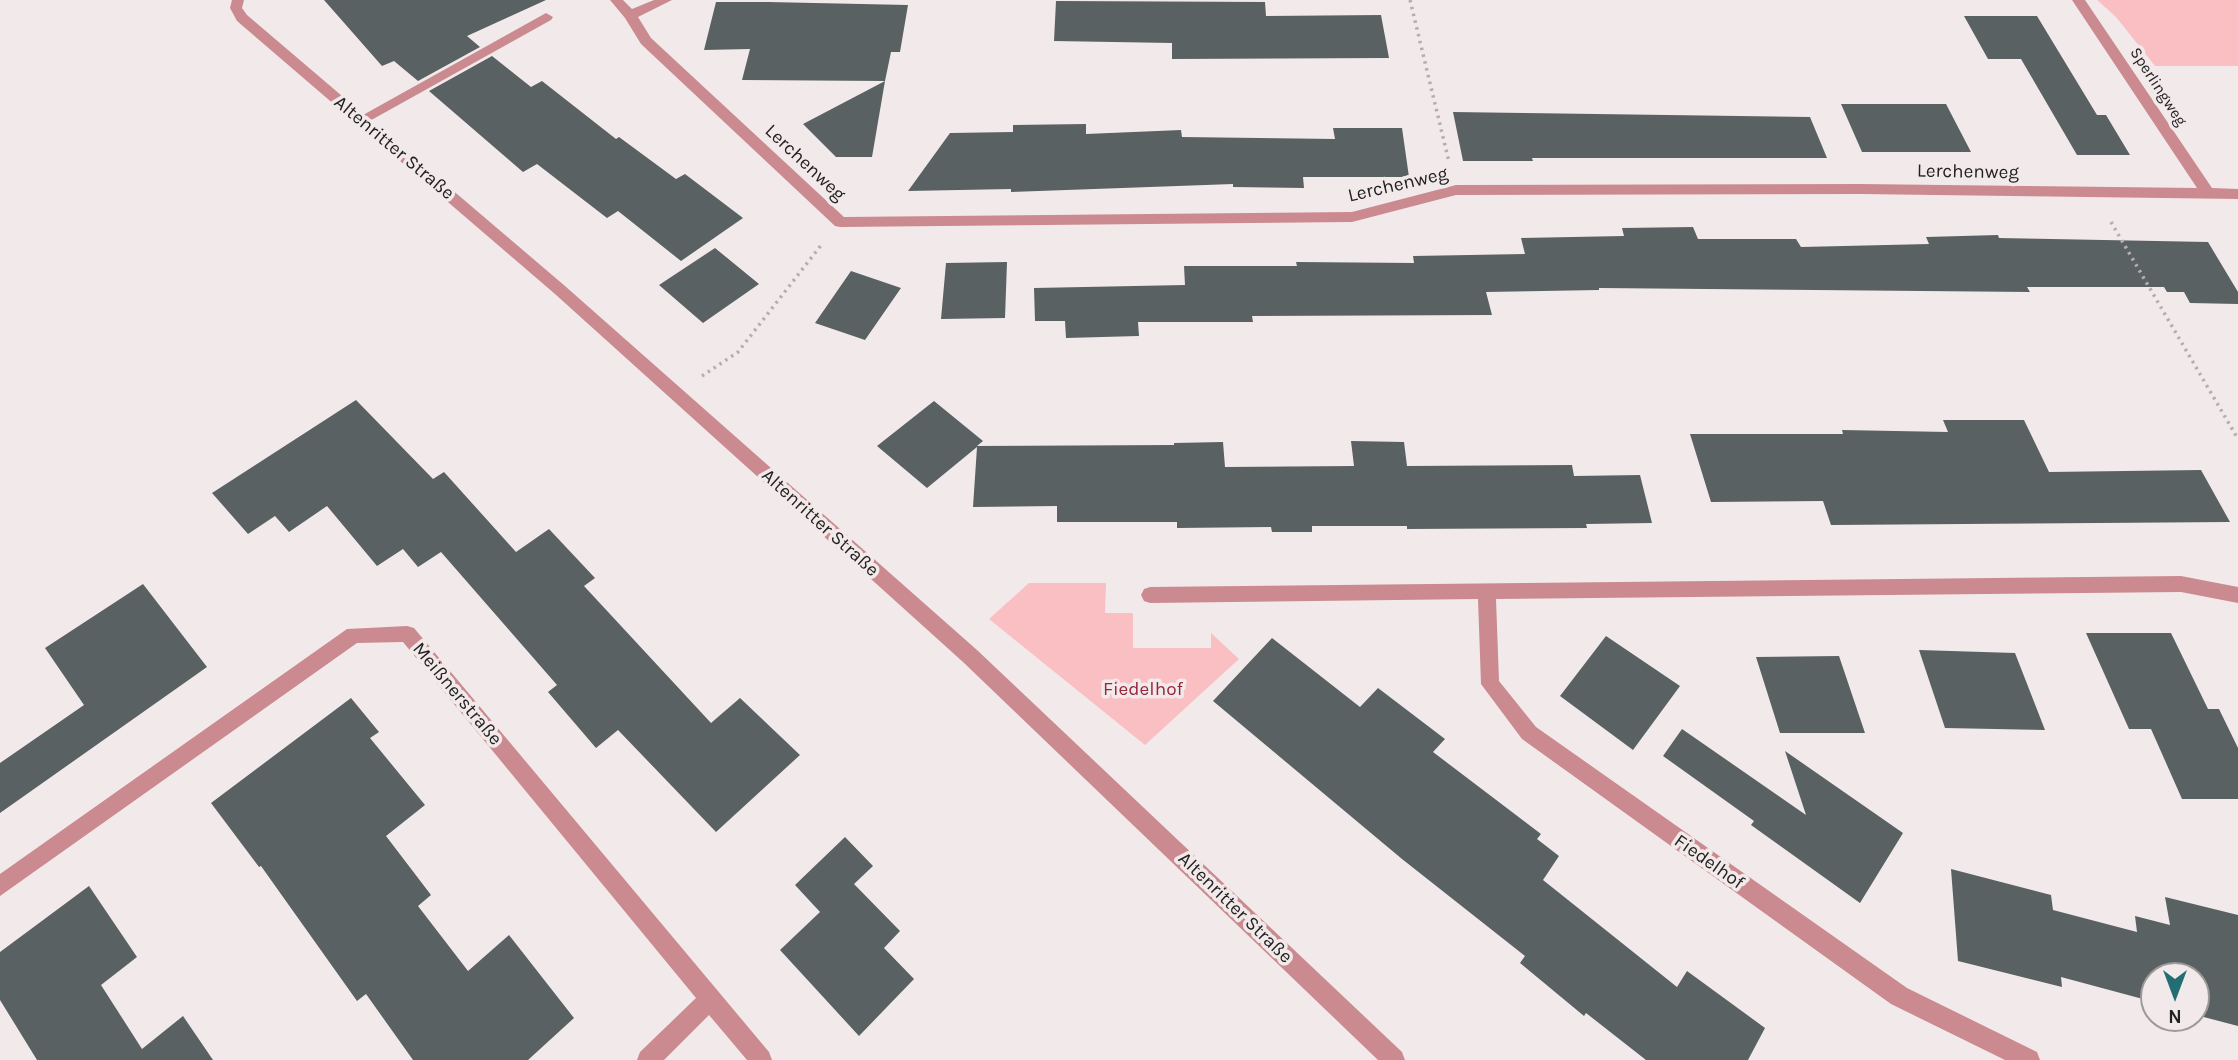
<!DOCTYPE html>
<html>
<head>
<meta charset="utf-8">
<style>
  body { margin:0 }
  #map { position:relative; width:2238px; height:1060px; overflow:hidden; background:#f2eaea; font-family:Karla,sans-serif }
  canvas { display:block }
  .north { position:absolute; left:2140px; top:962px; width:70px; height:70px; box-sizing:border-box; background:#f2eaea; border:2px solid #9f9a9a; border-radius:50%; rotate:180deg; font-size:19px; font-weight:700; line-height:28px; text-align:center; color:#232121 }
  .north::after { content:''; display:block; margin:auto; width:24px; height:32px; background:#226e72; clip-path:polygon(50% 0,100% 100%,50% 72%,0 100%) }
</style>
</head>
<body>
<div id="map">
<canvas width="2238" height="1060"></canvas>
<div class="north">N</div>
</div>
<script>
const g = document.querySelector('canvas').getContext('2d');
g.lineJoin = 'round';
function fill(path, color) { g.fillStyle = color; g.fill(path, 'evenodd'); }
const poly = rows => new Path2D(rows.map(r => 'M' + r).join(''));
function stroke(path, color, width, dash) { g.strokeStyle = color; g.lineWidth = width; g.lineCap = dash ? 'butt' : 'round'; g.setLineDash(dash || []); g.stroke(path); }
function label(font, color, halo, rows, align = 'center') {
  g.font = font + ' Karla,sans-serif'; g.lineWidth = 7; g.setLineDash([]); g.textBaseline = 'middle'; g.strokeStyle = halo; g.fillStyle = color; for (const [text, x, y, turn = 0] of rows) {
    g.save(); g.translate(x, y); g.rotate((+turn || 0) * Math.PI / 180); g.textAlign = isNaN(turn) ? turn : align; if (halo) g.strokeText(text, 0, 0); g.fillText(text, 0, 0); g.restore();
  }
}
fill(poly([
  [2097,0,2238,0,2238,66,2155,66,2116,17],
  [1029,583,1106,583,1105,613,1133,613,1133,648,1211,648,1211,633,1239,659,1145,745,989,619]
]), '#fabfc2');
fill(poly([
  [324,0,546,0,467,36,480,47,418,81,394,61,382,66],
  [1056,1,1265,2,1266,16,1381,15,1389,58,1172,59,1172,43,1054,41],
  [716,2,768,2,908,5,900,52,891,52,885,81,742,80,750,49,704,50],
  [1964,16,2037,16,2097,115,2106,115,2130,155,2077,155,2021,59,1988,59],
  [492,56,531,87,542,81,616,139,619,137,676,179,685,174,743,218,681,261,618,211,607,218,537,164,523,172,429,91],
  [885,81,872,157,836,157,803,124],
  [1841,104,1946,104,1971,152,1862,152],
  [1453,112,1810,117,1827,158,1532,158,1533,161,1463,161],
  [1086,124,1086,134,1181,130,1182,137,1335,139,1333,128,1402,128,1409,177,1303,177,1304,188,1233,187,1233,184,1011,192,1011,189,908,191,950,133,1013,132,1013,125],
  [1693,227,1698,239,1796,239,1801,247,1929,244,1926,237,1998,235,1999,238,2208,242,2238,292,2238,304,2190,303,2184,292,2167,292,2164,287,2027,287,2030,292,1599,288,1599,290,1486,292,1492,315,1252,316,1253,322,1138,322,1139,336,1066,338,1065,321,1035,321,1034,288,1185,285,1184,266,1297,266,1296,262,1414,263,1413,256,1525,254,1521,238,1624,236,1622,228],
  [715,248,759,284,703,323,659,285],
  [1007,262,1005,318,941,319,946,263],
  [851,271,901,288,865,340,815,323],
  [356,400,433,479,444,472,516,552,549,529,595,578,584,586,711,723,740,698,800,755,716,832,618,730,596,748,548,692,557,685,441,552,418,567,403,549,377,566,327,506,289,532,275,516,248,534,212,493],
  [934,401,983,441,977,446,1174,445,1174,443,1223,442,1225,467,1354,466,1351,441,1404,442,1407,466,1572,465,1574,476,1640,475,1652,523,1586,524,1587,528,1407,529,1407,526,1312,526,1312,532,1272,532,1271,527,1177,528,1177,522,1057,522,1057,506,973,507,977,447,927,488,877,446],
  [1943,420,2024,420,2049,472,2201,470,2230,522,1831,525,1823,501,1711,502,1690,434,1843,434,1842,430,1948,432],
  [143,584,207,667,0,813,0,763,84,705,45,648],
  [2086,633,2171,633,2208,709,2219,709,2238,748,2238,799,2182,799,2151,729,2129,729],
  [1606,636,1680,686,1633,750,1560,696],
  [1272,638,1360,707,1378,688,1445,739,1433,752,1541,834,1537,839,1559,856,1543,880,1677,987,1687,971,1765,1028,1748,1060,1646,1060,1586,1013,1584,1016,1520,963,1525,956,1402,859,1213,701],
  [1919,650,2015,653,2045,730,1945,728],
  [1839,656,1865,733,1780,733,1756,657],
  [351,698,379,732,370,738,425,805,386,836,431,895,418,906,468,971,509,935,574,1018,528,1060,413,1060,366,994,357,1001,261,866,259,867,211,803],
  [1682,729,1806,815,1785,751,1903,833,1860,903,1751,825,1754,821,1663,756],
  [845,837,873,866,854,884,900,931,884,948,914,979,859,1036,780,950,820,912,795,885],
  [1951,869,2051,895,2053,910,2137,932,2135,916,2170,925,2165,897,2238,915,2238,1026,2196,1015,2196,976,2154,976,2154,1002,2061,977,2062,987,1958,961],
  [89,886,137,957,101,985,142,1049,183,1016,213,1060,37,1060,0,1000,0,952]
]), '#5a6162');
stroke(poly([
  [1410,0,1449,162],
  [2111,222,2238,439],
  [702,376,738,352,822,244]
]), '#b4aeae', 3.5, [2.5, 4.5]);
fill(poly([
  [546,13,553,17,551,20,366,123,361,125,354,120,546,13]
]), '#cb8a8f');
fill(poly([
  [232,0,244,0,242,8,247,15,565,286,977,650,1402,1052,1405,1060,1378,1060,963,662,555,294,237,21,230,8,232,0],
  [610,0,623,0,632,9,654,0,672,0,638,17,651,38,844,217,1352,212,1456,185,1860,184,2197,188,2072,0,2085,0,2212,188,2238,189,2238,199,1860,194,1456,195,1352,222,840,227,835,226,641,44,625,18,610,0],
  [2181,576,2238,587,2238,603,2181,592,1496,599,1499,681,1536,727,1907,988,2037,1052,2040,1060,2005,1060,1891,1004,1522,739,1481,684,1478,599,1150,603,1144,601,1141,595,1144,589,1150,587,2181,576],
  [407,626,414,628,769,1052,772,1060,747,1060,709,1015,664,1060,637,1060,640,1052,696,998,403,642,357,643,0,896,0,874,347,629,407,626]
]), '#cb8a8f');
label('16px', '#232121', '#f2eaea', [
  ["Sperlingweg",2158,87,57]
]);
label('19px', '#232121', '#f2eaea', [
  ["Altenritter Straße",394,148,40],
  ["Lerchenweg",805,163,43],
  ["Lerchenweg",1968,172,1],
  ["Lerchenweg",1398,185,-13],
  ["Altenritter Straße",820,523,42],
  ["Meißnerstraße",457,694,50],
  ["Fiedelhof",1709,862,35],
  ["Altenritter Straße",1235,908,44]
]);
label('19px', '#96263b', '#f2eaea', [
  ["Fiedelhof",1143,690]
]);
</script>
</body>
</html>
